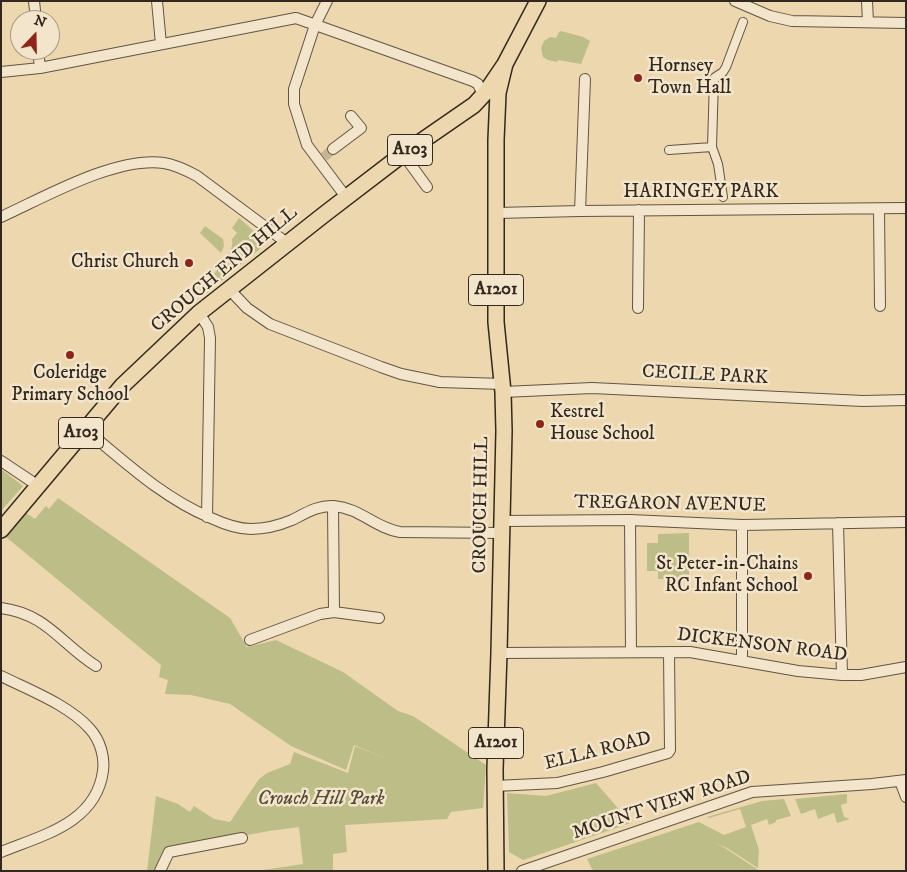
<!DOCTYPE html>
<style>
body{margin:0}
#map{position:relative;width:907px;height:872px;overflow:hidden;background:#edd7af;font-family:"IM FELL DW Pica",serif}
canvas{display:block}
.frame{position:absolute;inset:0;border:2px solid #32281e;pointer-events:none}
.north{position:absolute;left:10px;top:10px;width:50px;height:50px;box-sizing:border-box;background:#f3e5cb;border:1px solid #a69986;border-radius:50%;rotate:21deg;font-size:14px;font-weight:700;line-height:20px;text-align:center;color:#32281e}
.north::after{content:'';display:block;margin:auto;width:18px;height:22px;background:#8f2418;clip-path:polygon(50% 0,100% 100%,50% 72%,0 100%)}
</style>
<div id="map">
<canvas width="907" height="872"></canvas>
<div class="frame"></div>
<div class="north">N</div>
</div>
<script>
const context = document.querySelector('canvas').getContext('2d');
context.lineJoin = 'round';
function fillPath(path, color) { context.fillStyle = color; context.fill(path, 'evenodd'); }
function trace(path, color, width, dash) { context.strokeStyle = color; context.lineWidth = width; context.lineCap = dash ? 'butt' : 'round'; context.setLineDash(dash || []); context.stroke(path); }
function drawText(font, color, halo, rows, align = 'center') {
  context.font = font + ' "IM FELL DW Pica",serif'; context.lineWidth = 5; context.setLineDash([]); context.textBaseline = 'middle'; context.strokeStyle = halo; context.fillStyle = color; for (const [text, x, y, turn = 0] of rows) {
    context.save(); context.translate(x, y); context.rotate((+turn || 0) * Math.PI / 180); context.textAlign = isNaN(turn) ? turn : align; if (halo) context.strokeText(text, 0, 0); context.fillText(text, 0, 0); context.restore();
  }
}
const green = new Path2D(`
 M561,31L583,37L590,41L581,64L558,60L557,62L548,60L543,57L541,48L544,41L550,37L556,38L559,32Z
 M239,218L266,242L265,245L229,274L221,264C226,257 234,249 232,239L237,233L232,228Z
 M205,226L223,239L224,246L221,253L200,233Z
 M218,268L226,277L204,295L200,289L211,279Z
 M1,469L23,486L1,511Z
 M58,498L230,618L247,647L276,640L343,672L398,711L413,716L486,765L483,808L451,812L447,819L345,825L347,852L333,854V871H257L303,864L299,827L269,831L168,850L161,867L153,871H147L156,796L178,804L190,812L194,806L214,819L230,822L259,779L267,773L290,764L294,752L348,773L355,746L388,759L354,745L346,770L291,746L230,704L191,695L165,694L168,680L159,677L161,665L6,537L26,513L35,519L46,506L49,509Z
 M689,533V579H658V571H647V543H658V534Z
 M596,783L631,823L523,860L509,852L507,793L546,796Z
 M847,794V803L841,805L844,817L850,819L837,823L834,813L818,819L815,809L801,814L795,799Z
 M784,799L791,816L776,820V822L769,825L767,819L751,825L759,850L758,868L727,848L715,843L725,848L760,871H595L592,869L587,859L699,822L724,835L746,827L740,809L709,818L707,817L762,801Z`);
const minorTunnel = new Path2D(`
 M324,157L333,149`);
const pedestrian = new Path2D(`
 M669,150L712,147
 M723,197L718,164L712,147L714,78L723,72L726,67L743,22`);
const minor = new Path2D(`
 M34,1L36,20
 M157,1L161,44
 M327,1L315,25L294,89V104L307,145L346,197
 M735,1L770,16L792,21L906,23
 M867,1L868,22
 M38,50L40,68
 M1,72L40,68L296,18L473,81L478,84L483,95
 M333,149L361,128L351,116
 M403,154L427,187
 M879,209L880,306
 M580,211L585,79
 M496,213L580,211L906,208
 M1,217C45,197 116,156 164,163C176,165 186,170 197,176L287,243
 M229,289L247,308L270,324L381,367L401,374L440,382L503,384
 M638,308L639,210
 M199,313L208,327L210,338L207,517
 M503,392L592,388L863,401L906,400
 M85,429C125,462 163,498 211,518C224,524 237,529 251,529C265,529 280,525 292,520C306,513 318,505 334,506C360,508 375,528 400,532L502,533
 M1,461L31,481
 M333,506L334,612
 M630,520L631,652
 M502,521L630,520L742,525L906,522
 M838,523L842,675
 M1,608C47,614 61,644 96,666
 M250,640L320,614L334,612L379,618
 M499,653L690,652L798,671L842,675H861L906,667
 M742,661V525
 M1,676C29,690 69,705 90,729C100,740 105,757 103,771C96,823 43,835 1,852
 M900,781L906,797
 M495,786L557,783L603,772L668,753L670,750L669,652
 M160,871L169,852L242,838
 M522,871L752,792L872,784L906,780`);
const primary = new Path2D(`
 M1,530L122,386L199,313L326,213L403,154L474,105L486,92L505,64L538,1
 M496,871L495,769L499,653L504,431L503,392L496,322V140L498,93L505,64`);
const markers = [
 [638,78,5,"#8f2418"],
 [189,263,5,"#8f2418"],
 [70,355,5,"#8f2418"],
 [540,424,5,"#8f2418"],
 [808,576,5,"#8f2418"]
];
const shields = [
 [410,150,45],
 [496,290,55],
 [81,433,45],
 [496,743,55]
];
const shieldNames = [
 ["A103",410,150],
 ["A1201",496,290],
 ["A103",81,433],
 ["A1201",496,743]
];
const poiNames = [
 ["Hornsey",648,67],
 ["Town Hall",648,89],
 ["Christ Church",179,263,"right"],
 ["Coleridge",70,374,"center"],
 ["Primary School",70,396,"center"],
 ["Kestrel",550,413],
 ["House School",550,435],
 ["St Peter-in-Chains",798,565,"right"],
 ["RC Infant School",798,587,"right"]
];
const streetNames = [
 ["HARINGEY PARK",701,193],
 ["CROUCH END HILL",225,270,-40],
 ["CECILE PARK",705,376,3],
 ["CROUCH HILL",482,505,-89],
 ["TREGARON AVENUE",670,505,1],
 ["DICKENSON ROAD",762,646,7],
 ["ELLA ROAD",598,752,-14],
 ["MOUNT VIEW ROAD",662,806,-18]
];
const parkNames = [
 ["Crouch Hill Park",321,800]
];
fillPath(green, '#bdbd87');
trace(minorTunnel, '#c8b492', 10, [10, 5]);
trace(pedestrian, '#615442', 10);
trace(minor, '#615442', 12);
trace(primary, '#32281e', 18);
trace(pedestrian, '#f3e5cb', 8);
trace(minor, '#f3e5cb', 10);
trace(primary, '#edd7af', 15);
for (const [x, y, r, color] of markers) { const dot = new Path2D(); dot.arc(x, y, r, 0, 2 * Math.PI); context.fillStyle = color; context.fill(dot); trace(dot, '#f3e5cb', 2); }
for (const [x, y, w] of shields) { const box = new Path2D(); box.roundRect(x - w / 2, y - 15.5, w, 31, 4); context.fillStyle = '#f3e5cb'; context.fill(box); trace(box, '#32281e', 1); }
drawText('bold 18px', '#32281e', null, shieldNames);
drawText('19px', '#32281e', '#f3e5cb', poiNames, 'left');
drawText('19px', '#32281e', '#f3e5cb', streetNames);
drawText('italic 19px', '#554d38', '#f3e5cb', parkNames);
</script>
